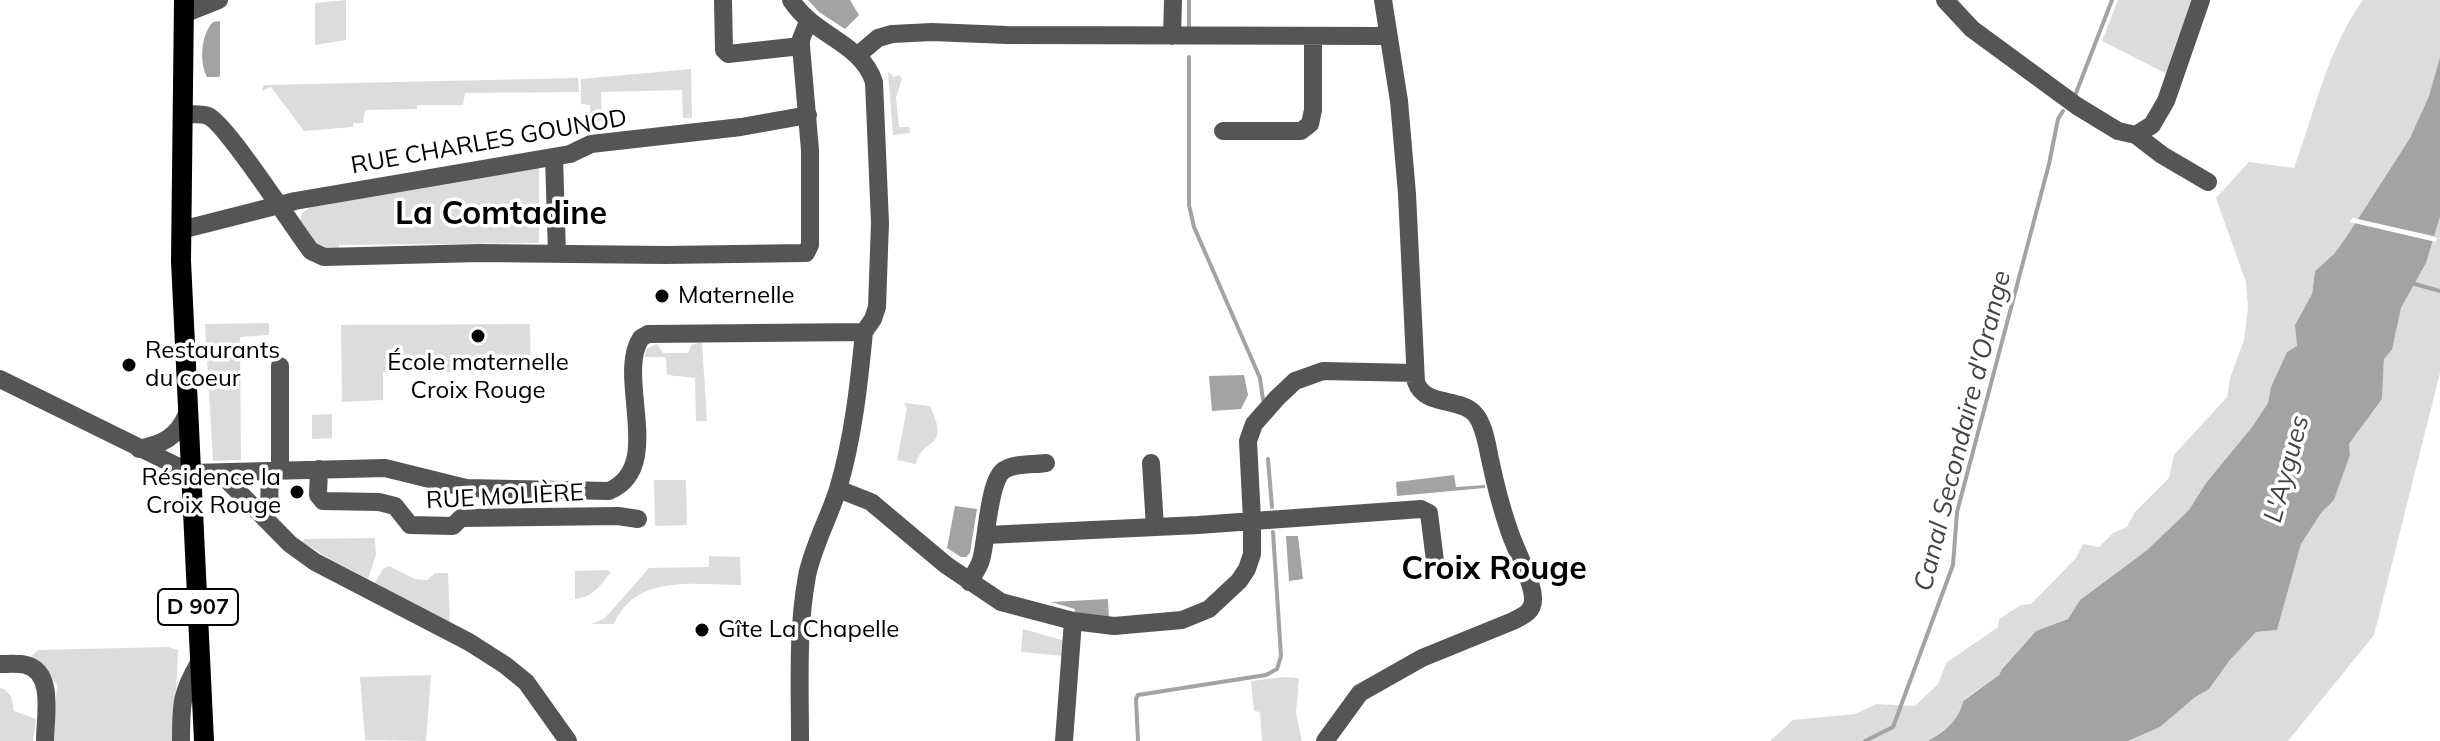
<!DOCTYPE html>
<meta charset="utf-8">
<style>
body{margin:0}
canvas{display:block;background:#fff}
</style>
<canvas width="2440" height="741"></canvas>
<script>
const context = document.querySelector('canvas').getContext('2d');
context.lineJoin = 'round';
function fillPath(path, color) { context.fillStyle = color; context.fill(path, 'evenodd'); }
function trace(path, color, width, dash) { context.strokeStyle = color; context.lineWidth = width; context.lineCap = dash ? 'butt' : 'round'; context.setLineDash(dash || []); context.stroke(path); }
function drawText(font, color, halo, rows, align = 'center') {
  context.font = font + ' Mulish,sans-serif'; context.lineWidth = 7; context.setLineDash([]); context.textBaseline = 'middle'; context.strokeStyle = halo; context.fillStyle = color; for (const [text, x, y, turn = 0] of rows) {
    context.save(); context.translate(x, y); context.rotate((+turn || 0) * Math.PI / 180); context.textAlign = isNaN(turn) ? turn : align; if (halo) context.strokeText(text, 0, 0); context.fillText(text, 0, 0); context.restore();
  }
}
const green = new Path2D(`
 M346,0V40L315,45V3Z
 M2118,0H2196L2169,75L2102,41Z
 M2363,0H2440V57L2429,96L2410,138L2347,236L2334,254L2315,271L2312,294L2295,325L2297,346L2287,352L2271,387L2268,403L2252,427L2206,483L2189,510L2146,551L2080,600L2068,619L2036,631L2002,668L1999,675L1963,700L1960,713L1952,724L1928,741H1770L1793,720L1855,714L1876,704L1915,706L1938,684L1946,663L1998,627L1999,619L2021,605L2031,604L2076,558L2083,544L2099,547L2113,533L2127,527L2135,512L2169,478L2174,455L2227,397L2230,378L2244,340L2248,307L2246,282L2216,198L2249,162L2294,168C2315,111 2327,50 2363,0Z
 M691,69L692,118H683L682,90L601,92L602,121L590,122V105L581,104V79Z
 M888,72L894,77L900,75L902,79L896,97L899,127H909L910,133L893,135Z
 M578,78L579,92L465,93L463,105H417V109L365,110L363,123H353V127L304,131L271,87L262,91L264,85Z
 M539,167V243L339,245V248H315C305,233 289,216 312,207Z
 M2440,217V373L2374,635L2288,741H2128L2160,727L2194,698L2209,689L2230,660L2256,632L2277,630L2301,544L2321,513L2334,500L2350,455L2349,444L2382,399L2384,359L2392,350L2401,308L2426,263Z
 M269,323V335L240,337L241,460L213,461L205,324Z
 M530,324L531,372H383V400L342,402L341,325Z
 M702,342L707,421H696L695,378L667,375L666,357H645L646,349L657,344L663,353H688L691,345Z
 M904,403L930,406C951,451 923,436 916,464L897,460L907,408Z
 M332,414V438L312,439V415Z
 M654,480H686L687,525L655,526Z
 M375,538L376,555L368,579L326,557L303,542L304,539Z
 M709,556L740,557L741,585C695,585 636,573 614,624H591L605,618L649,568L709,567Z
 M389,566L415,579L427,580L435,573H448L450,623L374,584L383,569Z
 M608,570L611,572C600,586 593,597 575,599V571Z
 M1023,629L1065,641L1064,656L1021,652Z
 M168,647L178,650L174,741H53L57,685L46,671L27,660L38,650Z
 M431,675L426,741L365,740L360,677Z
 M1285,677L1299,678L1296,713L1302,741H1262L1260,712L1254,711L1251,681Z
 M0,688L4,689L11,696L14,711L36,719L33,741H0Z`);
const water = new Path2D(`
 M808,0H850L859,15L845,29L819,12Z
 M220,21V75L219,77H207C199,62 201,34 213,22Z
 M2440,57V217L2426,263L2401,308L2392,350L2384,359L2382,399L2349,444L2350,455L2334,500L2321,513L2301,544L2277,630L2256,632L2230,660L2209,689L2194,698L2160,727L2128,741H1928C1945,731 1959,721 1963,701L1999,675L2002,669L2036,631L2068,619L2080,600L2146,551L2189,510L2206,483L2252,427L2268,403L2271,387L2287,352L2297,346L2295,325L2312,294L2315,271L2334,254L2347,236L2410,138L2429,96Z
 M1244,375L1248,395L1241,409L1212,411L1209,376Z
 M1454,475L1456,487L1485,485V488L1397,496L1396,482Z
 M955,506L977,509L970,553L966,557H961L947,548Z
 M1286,536H1298L1303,579L1289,581Z
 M1108,599L1109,618L1074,613L1075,609L1051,602Z`);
const pier = new Path2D(`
 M2353,218L2433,236L2437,238L2436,242L2350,222Z`);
const stream = new Path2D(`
 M1189,27V0
 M1189,57V205L1194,227L1260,378L1263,400
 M2076,93L2112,0
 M2408,282L2440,291
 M1268,459L1272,507
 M1138,741L1136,699L1138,695L1266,675L1277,669L1281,656L1273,532
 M1865,741L1893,727L1953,565L1957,512L2049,164L2058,119L2063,111`);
const minor = new Path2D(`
 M723,0L724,50L728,54L801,46
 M791,0C815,37 861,42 874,82L880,223L877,307L873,319L864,332C859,384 853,439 838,489C829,518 813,546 807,576C797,631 800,685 800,741
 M1945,0L1972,29L2077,106L2118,131L2136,135L2162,155L2208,182
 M184,14L219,0
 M1172,36L1173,0
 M858,55L878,38L892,34L932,32L1007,35L1387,36
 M183,114C190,115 202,113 208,116C226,123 294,229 311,251L324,257L479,253L665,255L806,253L810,245V150L801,46V39L808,22
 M1223,131H1301L1310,124L1313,110V36
 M2136,135L2152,125L2166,101L2201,0
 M554,157L557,254
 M181,230L295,201L570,154L591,144L741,127L808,115
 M0,379L191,473L385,468L466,488L609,491C666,467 615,377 641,338L648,334L864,332
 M139,449C162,444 177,438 187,414
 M1151,463L1155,527
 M319,469L318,495L323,501L379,502L395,506L410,525L453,526L461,518L618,516L638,519
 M280,471V366
 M221,474L290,544L315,562L469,642L505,665L526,682L568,741
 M838,489L871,502L946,565L1001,602L1073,621L1114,626L1182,620L1209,609L1239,581L1247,569L1252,554V520L1248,441L1254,424L1277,398L1295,381L1323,371L1415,373
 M265,519L269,510L270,471
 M987,535L1198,525L1421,509L1429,513L1435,561
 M969,582C973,575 979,568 981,560C987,541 988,481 1004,470C1015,463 1033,465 1046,463
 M0,664C8,664 18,663 26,665C55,672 45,718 45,741
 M181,741C181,704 181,693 200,661
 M1064,741L1073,621
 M1325,741L1360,693L1422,658L1513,621C1523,616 1533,612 1533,600C1534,583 1515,549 1509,530C1501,507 1495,483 1490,459C1487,445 1484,423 1474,413C1458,397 1425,407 1416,382L1407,194L1399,101L1383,0`);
const major = new Path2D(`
 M184,0L181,261L204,741`);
const markers = [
 [662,296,8,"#000"],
 [478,336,8,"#000"],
 [129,365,8,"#000"],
 [297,492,8,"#000"],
 [702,630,8,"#000"]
];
const shields = [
 [198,607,80]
];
const shieldNames = [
 ["D 907",198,607]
];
const streetNames = [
 ["RUE CHARLES GOUNOD",489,142,-10],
 ["RUE MOLIÈRE",505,497,-3]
];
const poiNames = [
 ["Maternelle",678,296],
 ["Restaurants",145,351],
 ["du coeur",145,379],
 ["École maternelle",478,363,"center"],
 ["Croix Rouge",478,391,"center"],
 ["Résidence la",281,478,"right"],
 ["Croix Rouge",281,506,"right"],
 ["Gîte La Chapelle",718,630]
];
const waterNames = [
 ["Canal Secondaire d'Orange",1963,431,-76],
 ["L'Aygues",2287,469,-75]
];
const districtNames = [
 ["La Comtadine",501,214],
 ["Croix Rouge",1494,569]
];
fillPath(green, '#dcdcdc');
fillPath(water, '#a3a3a3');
fillPath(pier, '#fff');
trace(stream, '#a3a3a3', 4);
trace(minor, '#555', 18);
trace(major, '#000', 20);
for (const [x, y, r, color] of markers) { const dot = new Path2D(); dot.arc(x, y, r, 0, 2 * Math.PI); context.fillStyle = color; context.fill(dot); trace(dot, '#fff', 3); }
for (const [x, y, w] of shields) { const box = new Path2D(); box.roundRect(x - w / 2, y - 18, w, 36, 6); context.fillStyle = '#fff'; context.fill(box); trace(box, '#000', 2); }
drawText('bold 22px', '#000', null, shieldNames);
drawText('24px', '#000', '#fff', streetNames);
drawText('24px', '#000', '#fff', poiNames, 'left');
drawText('italic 26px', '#444', '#fff', waterNames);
drawText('bold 32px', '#000', '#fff', districtNames);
</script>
